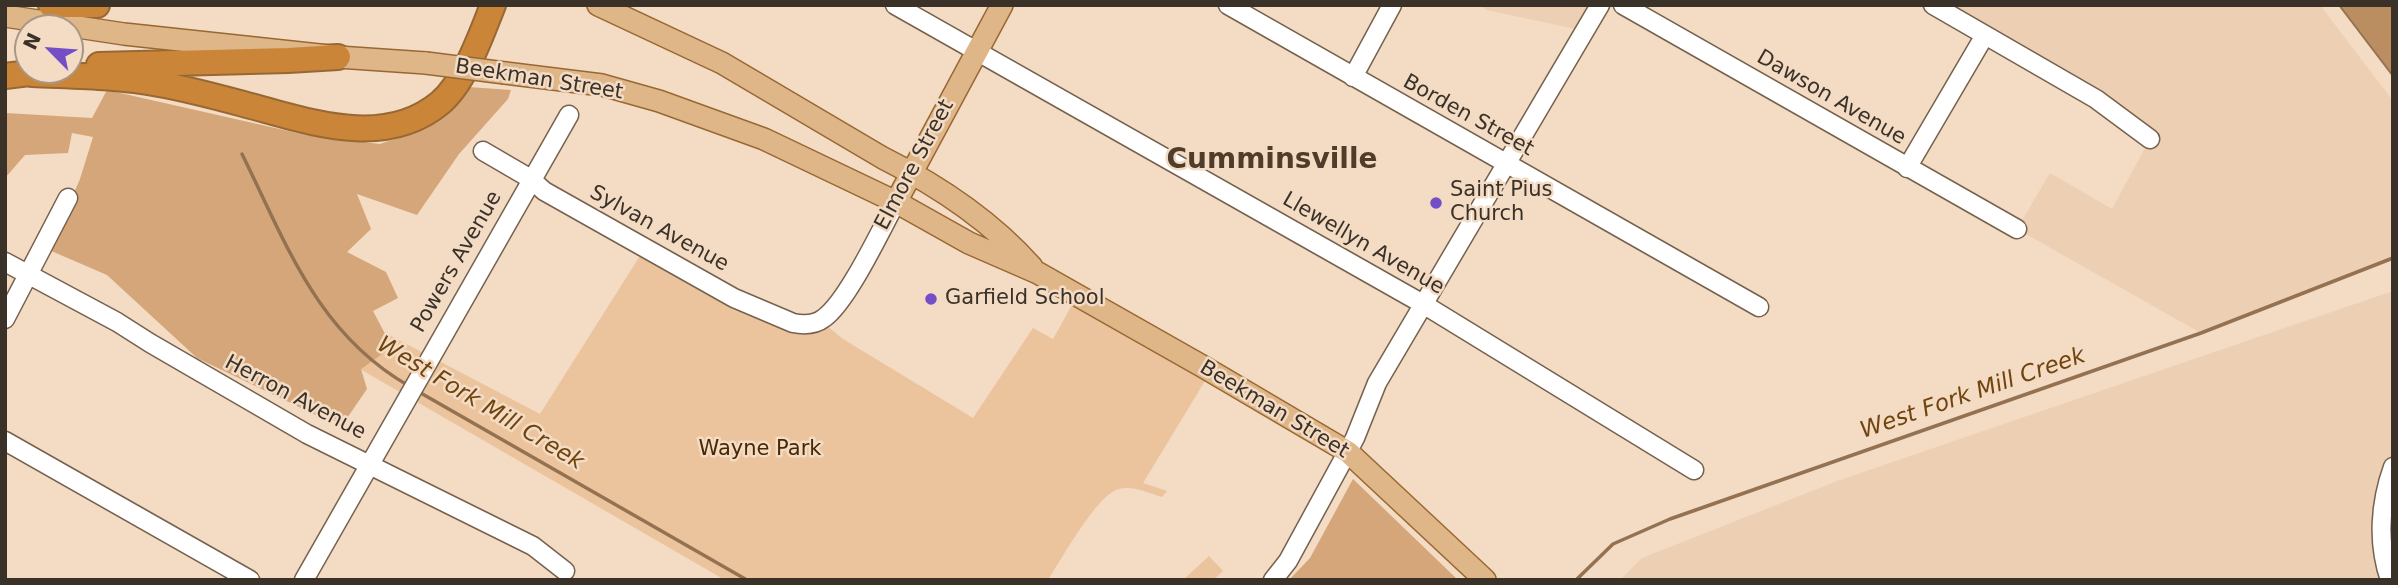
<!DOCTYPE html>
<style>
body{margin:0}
#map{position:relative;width:2398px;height:585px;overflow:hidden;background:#f3dbc4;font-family:"DejaVu Sans",sans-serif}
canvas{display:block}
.frame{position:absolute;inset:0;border:7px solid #3a3128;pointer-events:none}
.north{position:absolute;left:14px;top:14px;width:70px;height:70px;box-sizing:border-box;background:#f3dbc4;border:2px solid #a99786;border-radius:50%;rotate:295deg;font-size:19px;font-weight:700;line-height:28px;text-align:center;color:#3a3128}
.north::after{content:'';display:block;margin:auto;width:24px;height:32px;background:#744ec7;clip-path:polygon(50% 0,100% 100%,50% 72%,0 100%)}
</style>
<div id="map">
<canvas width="2398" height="585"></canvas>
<div class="frame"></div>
<div class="north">N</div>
</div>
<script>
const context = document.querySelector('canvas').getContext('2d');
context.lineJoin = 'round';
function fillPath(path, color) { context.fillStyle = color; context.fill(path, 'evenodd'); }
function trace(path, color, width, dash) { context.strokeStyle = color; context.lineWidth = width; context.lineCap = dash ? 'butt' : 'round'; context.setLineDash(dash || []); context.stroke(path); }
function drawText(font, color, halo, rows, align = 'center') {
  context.font = font + ' "DejaVu Sans",sans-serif'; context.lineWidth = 5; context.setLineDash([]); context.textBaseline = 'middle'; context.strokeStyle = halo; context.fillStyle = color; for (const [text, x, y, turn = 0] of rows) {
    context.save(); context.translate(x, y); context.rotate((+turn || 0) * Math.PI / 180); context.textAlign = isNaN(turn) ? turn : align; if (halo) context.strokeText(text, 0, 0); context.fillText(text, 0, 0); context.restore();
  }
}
const built = new Path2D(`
 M1478,5H1600L1585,31L1487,10Z
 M1933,5H2320L2393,101V258L2201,333L2017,229L2050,173L2112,209L2150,139Z
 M2393,291V580H1620L1642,558L1840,480Z`);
const green = new Path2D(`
 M645,248L757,309L821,321L843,339L973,418L1033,328L1053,339L1077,296L1211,371L1143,483L1167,491L1162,497C1148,493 1133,485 1119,489C1098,493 1061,560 1048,580H725L334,354L355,317L540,414Z
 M1209,556L1223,571L1213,580H1183Z`);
const forest = new Path2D(`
 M468,87L511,90L508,99L459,154L417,215L357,194L371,229L347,252L386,272L398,298L373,311L392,347L361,369L367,389L345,421H328L197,358L107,275L49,250L80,179L93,137L72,133L68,153L25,155L5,178V113L92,118L107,90L306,135L380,144L424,129Z
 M1353,479L1458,580H1289L1310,558Z`);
const water = new Path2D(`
 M2339,5H2393V76Z`);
const stream = new Path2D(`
 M242,154C287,245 317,333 409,386
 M419,392L747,580
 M1576,580L1613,544L1670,519L2201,333L2393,258`);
const minor = new Path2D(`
 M895,5L1423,304L1694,470
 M1228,5L1759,307
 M1623,5L2017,229
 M1933,5L2096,99L2150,139
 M1353,77L1392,5
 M483,151L531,179L544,191L734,298L793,323C803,325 815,325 824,318C847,302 881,230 896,202
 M1907,168L1985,35
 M5,262L117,322L150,343L307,434L533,546L565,571
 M5,319L68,198
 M5,441L250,580
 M304,580L569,115
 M1273,580L1288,561L1355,438L1377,383L1600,5
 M2390,580C2377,543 2380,503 2393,467`);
const major = new Path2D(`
 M598,5L722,63L883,158C937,185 992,222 1032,267
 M5,16L124,34L338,57L426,63
 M505,73L602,85L659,101L764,139L896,202L969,243L1038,273L1202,366L1348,452L1485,580
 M896,202L1002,5`);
const highway = new Path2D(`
 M51,5H97
 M99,65L288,60L338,57
 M32,74C74,76 117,76 159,84C194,90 228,100 262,109C320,125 388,146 440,103C465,82 481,35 493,5
 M5,76L46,71`);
const majorBridge = new Path2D(`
 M426,63L505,73`);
const markers = [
 [1436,203,7,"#744ec7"],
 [931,299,7,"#744ec7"]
];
const streetNames = [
 ["Beekman Street",539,80,9],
 ["Dawson Avenue",1831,98,30],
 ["Borden Street",1468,116,29],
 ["Elmore Street",915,165,-62],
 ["Sylvan Avenue",659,229,29],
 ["Llewellyn Avenue",1363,244,30],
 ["Powers Avenue",457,262,-60],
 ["Herron Avenue",295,398,28],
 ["Beekman Street",1274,410,31]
];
const poiNames = [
 ["Saint Pius",1450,191],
 ["Church",1450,215],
 ["Garfield School",945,299]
];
const parkNames = [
 ["Wayne Park",760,450]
];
const waterNames = [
 ["West Fork Mill Creek",1973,394,-19],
 ["West Fork Mill Creek",480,404,31]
];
const districtNames = [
 ["Cumminsville",1272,161]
];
fillPath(built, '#edcfb3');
fillPath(green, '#ebc39d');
fillPath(forest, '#d4a679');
fillPath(water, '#bb8e62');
trace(water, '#947251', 2);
trace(stream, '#947251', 3.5);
trace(minor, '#76614d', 21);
trace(major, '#986833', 24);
trace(highway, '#986833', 28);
trace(minor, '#fff', 18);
trace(major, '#dfb688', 21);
trace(highway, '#ca8539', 24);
trace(majorBridge, '#986833', 24, []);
trace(majorBridge, '#dfb688', 21);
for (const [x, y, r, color] of markers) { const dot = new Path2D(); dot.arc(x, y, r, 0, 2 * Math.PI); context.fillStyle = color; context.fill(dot); trace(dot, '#f3dbc4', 2.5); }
drawText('21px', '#3a3128', '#f3dbc4', streetNames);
drawText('21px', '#3a3128', '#f3dbc4', poiNames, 'left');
drawText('21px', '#472904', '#f3dbc4', parkNames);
drawText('italic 23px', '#70440e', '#f3dbc4', waterNames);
drawText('bold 28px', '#503c2a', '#f3dbc4', districtNames);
</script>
